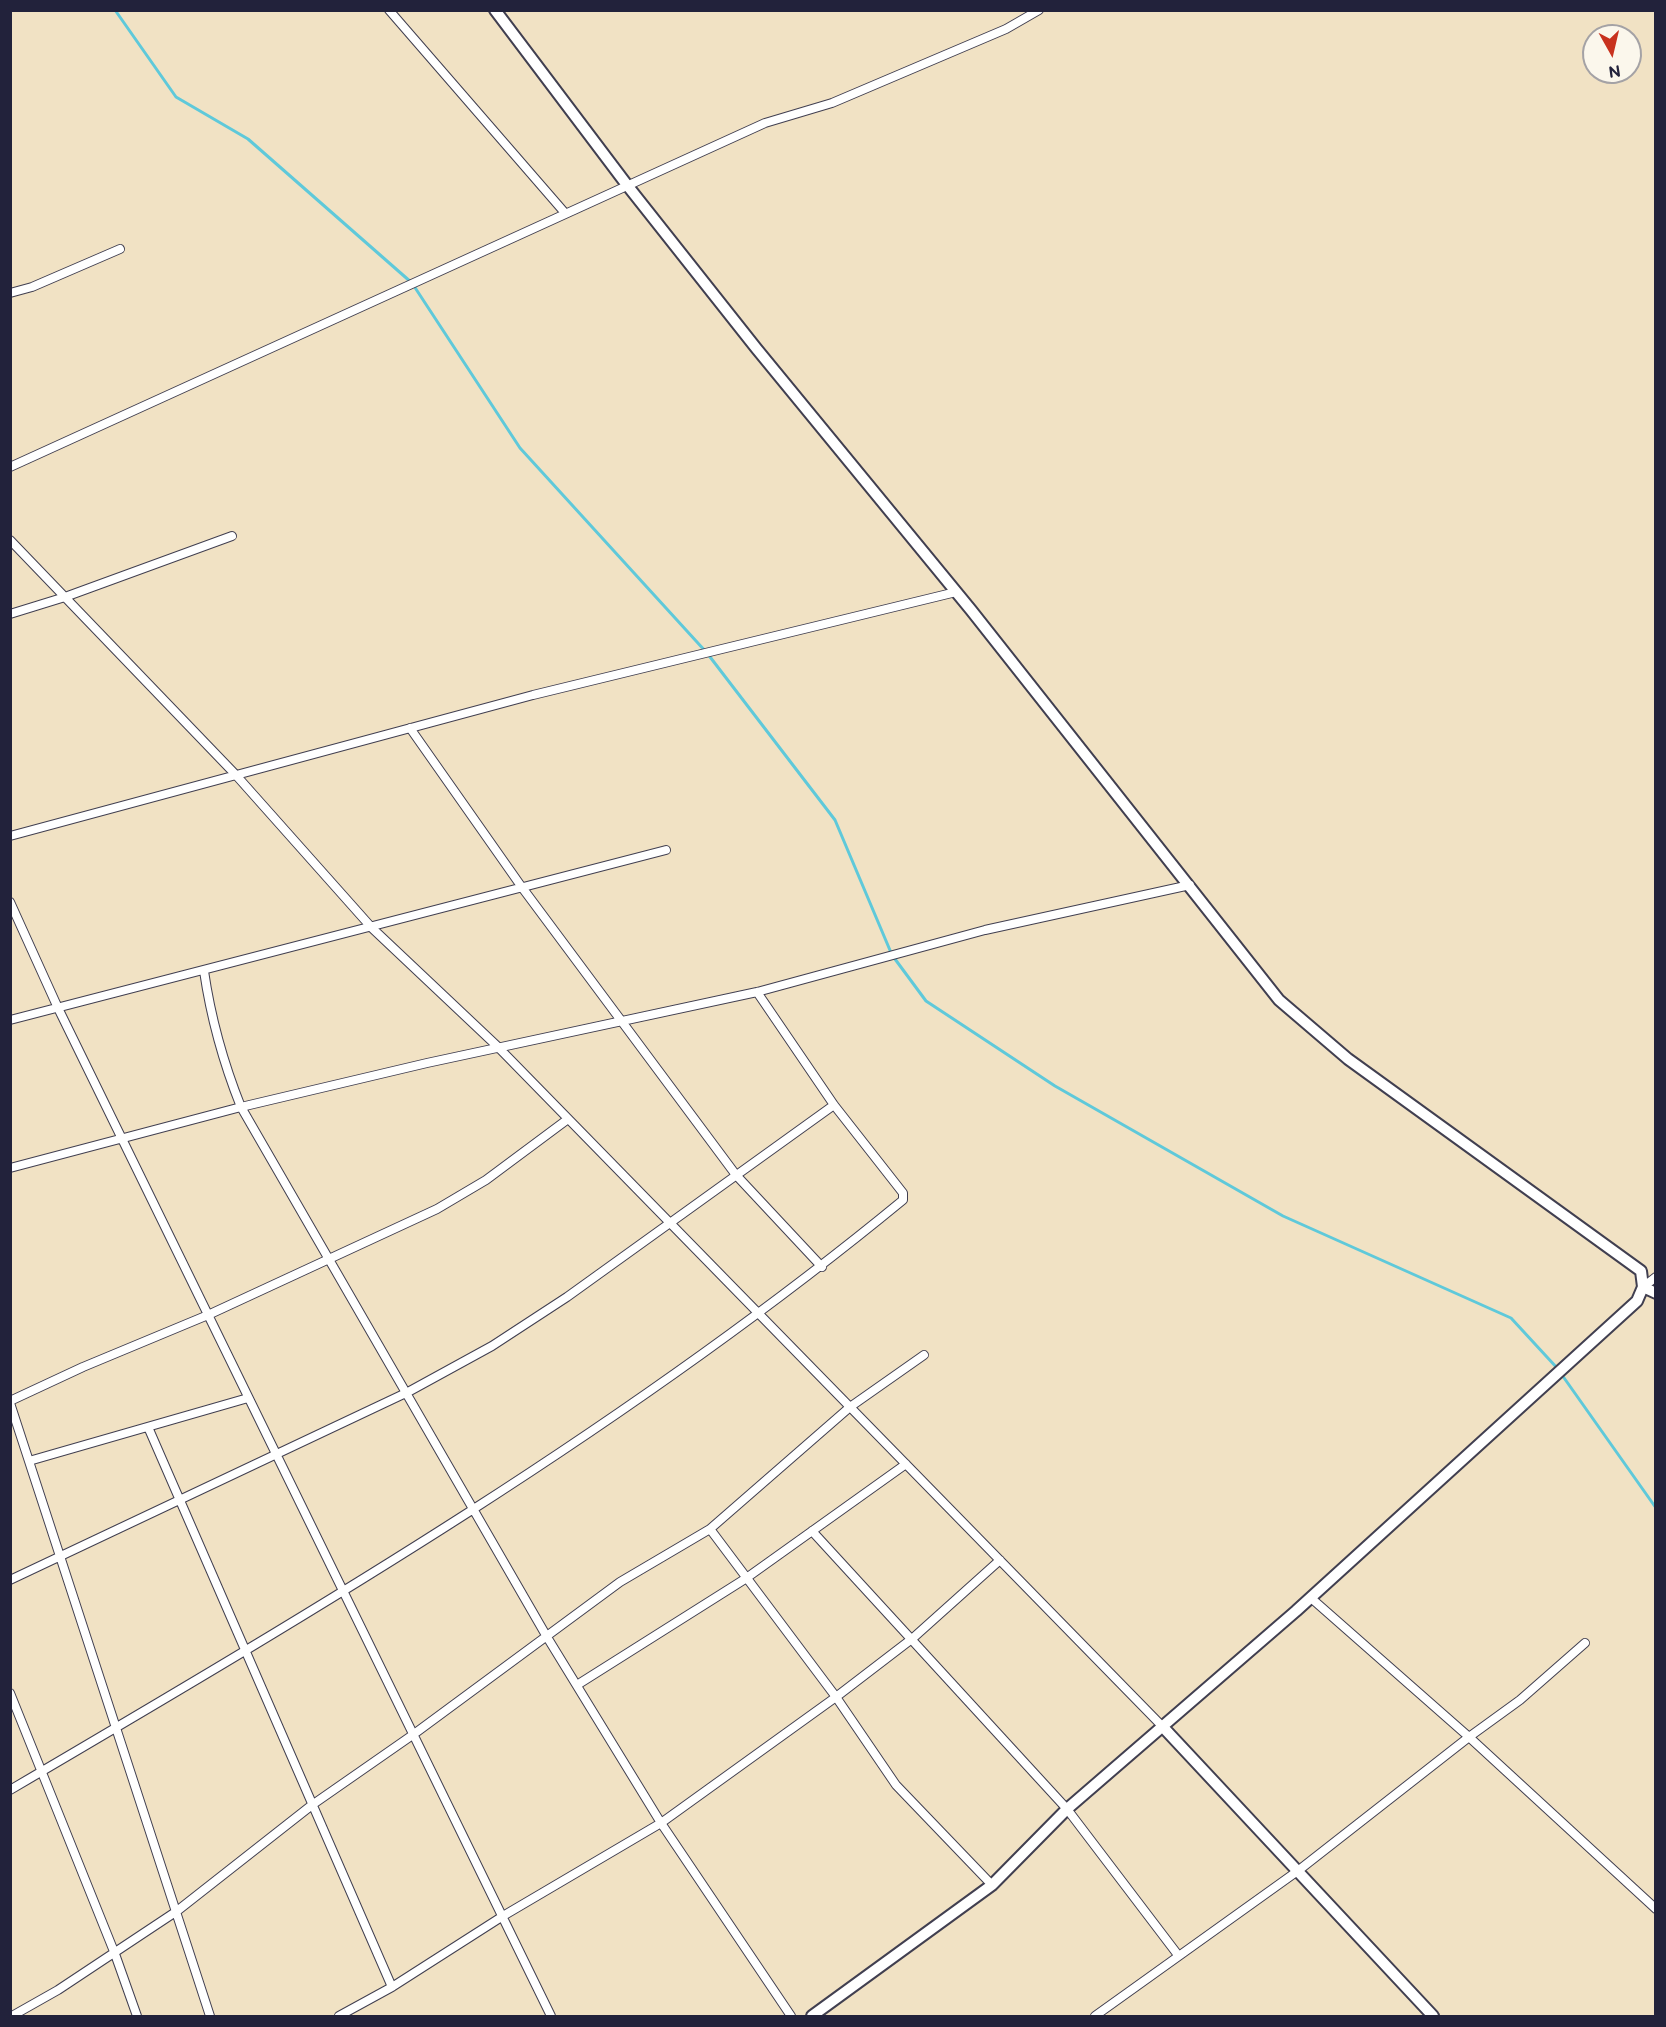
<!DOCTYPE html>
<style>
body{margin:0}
#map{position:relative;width:1666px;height:2027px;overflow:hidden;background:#f1e2c4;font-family:"Balsamiq Sans",sans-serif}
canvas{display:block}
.frame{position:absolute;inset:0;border:12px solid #22223b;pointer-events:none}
.north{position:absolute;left:1582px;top:24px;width:60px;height:60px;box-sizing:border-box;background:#fbf7ec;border:2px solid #a4a2a5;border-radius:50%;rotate:172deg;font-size:16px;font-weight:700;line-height:24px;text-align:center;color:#22223b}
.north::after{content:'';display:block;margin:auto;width:21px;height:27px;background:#c8321e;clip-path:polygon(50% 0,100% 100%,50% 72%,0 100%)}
</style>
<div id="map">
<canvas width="1666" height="2027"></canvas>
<div class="frame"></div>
<div class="north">N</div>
</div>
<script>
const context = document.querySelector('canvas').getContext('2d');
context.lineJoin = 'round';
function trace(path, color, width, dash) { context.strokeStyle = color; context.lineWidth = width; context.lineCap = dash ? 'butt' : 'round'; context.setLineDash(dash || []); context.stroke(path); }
const stream = new Path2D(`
 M115,10L176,97L248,139L412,283L520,448L707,653L835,820L892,955L926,1001L1055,1086L1283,1216L1511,1318L1558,1369
 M1562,1375L1656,1508`);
const street = new Path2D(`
 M389,10L565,213
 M10,293L32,287L120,249
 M10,467L765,123L832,103L1006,29L1039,10
 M10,540L235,774L372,928L497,1046L1162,1726
 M10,614L65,597L232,536
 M410,728L521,886L736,1175L822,1267
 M10,836L533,695L956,592
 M10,902L58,1008L551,2016
 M204,971C211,1019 223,1062 241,1107L547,1637L661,1823L791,2016
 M10,1020L666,850
 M10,1168L241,1107L427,1063L757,992L985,930L1190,885
 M1643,1287L1656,1277
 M10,1401L83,1367L208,1315L437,1209L486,1180L568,1119
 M10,1403L210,2016
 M148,1427L392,1987
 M29,1461L248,1398
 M710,1529L836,1697L896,1785L992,1885
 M812,1531L1067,1809L1178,1955
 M10,1580L408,1392L492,1346L567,1297L834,1105
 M1311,1598L1469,1737L1656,1909
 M577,1685L745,1579L906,1464
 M10,1693L115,1954L137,2016
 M10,1790C318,1609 627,1427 903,1200V1193L834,1105L757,992
 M12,2016L58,1990L177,1911L312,1805L414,1734L620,1582L710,1529L850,1407L924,1355
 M339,2016L392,1987L503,1916L661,1823L836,1697L913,1638L1000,1560
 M1095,2016L1299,1870L1469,1737L1520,1700L1585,1643`);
const secondary = new Path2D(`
 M495,10L627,185L756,348L971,610L1279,1000L1348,1059L1641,1271L1643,1287L1637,1301L1296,1611L1067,1809L992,1885L812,2016
 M1643,1287L1656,1293
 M1162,1726L1433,2016`);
trace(stream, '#5fc9da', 3);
trace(street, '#413f50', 10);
trace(secondary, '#413f50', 14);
trace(street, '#fff', 8);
trace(secondary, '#fff', 10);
</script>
